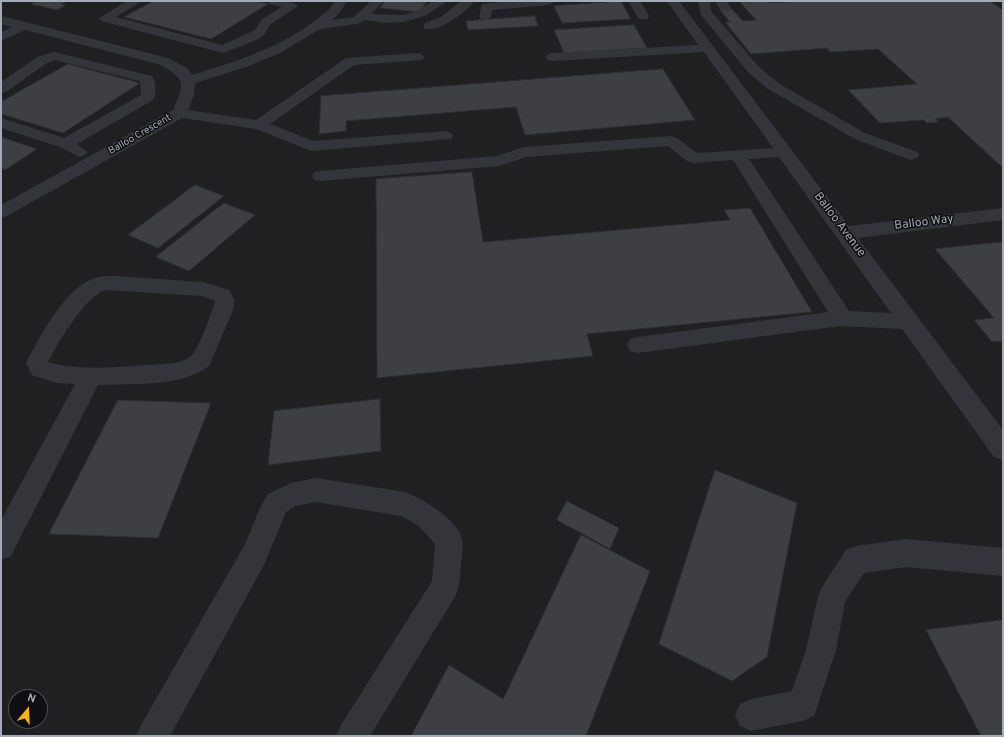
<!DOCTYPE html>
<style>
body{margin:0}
#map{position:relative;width:1004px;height:737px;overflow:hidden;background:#141416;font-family:Overpass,sans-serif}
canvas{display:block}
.frame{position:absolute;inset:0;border:2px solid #a4aab7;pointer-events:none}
.north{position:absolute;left:8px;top:689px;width:40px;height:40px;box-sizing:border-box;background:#0f0f11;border:1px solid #4b4d53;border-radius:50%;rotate:19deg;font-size:11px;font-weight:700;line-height:16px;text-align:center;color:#a4aab7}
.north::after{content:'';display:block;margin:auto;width:14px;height:18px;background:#fdb024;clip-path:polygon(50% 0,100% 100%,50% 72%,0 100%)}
</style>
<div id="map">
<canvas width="1004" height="737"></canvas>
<div class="frame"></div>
<div class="north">N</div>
</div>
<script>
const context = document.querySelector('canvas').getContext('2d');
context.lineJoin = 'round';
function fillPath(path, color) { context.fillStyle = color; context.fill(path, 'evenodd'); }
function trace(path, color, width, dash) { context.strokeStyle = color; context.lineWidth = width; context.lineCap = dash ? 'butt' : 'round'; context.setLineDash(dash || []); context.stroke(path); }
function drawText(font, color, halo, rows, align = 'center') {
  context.font = font + ' Overpass,sans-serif'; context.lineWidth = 3; context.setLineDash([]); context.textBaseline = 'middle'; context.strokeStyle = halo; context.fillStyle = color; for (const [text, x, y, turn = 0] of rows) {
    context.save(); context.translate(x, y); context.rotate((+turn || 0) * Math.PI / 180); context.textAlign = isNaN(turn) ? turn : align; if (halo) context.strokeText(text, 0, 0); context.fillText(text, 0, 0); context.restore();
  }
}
const built = new Path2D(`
 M1,1H1003V736H1ZM16,697H40V721H16Z`);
const building = new Path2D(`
 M37,1H68L61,4L66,5L57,10L31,4Z
 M154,1H255L268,4L211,39L124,17Z
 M385,1H427L420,12L380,8Z
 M621,1L631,19L562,23L554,6Z
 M739,1H768L769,3L794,1H990L1003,10V168L948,117L935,119L939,122L927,123L924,120L880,123L848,90L917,84L878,49L830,52L827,48L751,54L725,22H730L720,10L732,9L743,21L756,20Z
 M535,16L538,26L468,30L466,21Z
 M634,25L647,48L564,53L554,30Z
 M68,64L140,83L63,133L1,114V102Z
 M663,69L695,120L525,135L516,107L346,121V131L319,134L321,96Z
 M1,137L37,149L5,170L1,168Z
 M472,172L483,242L730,220L724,210L750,208L812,312L587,334L593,356L377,378L376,179Z
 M195,185L224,196L158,248L128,235Z
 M224,203L255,215L189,271L156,257Z
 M1003,242V341L992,342L974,320L994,318L935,249Z
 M380,399L381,451L268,465L274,411Z
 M118,400L211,403L158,538L49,534Z
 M715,470L797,503L767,657L732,681L659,644Z
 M567,501L619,528L610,549L557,520Z
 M581,535L650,571L586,736H411L449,665L503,699Z
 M1003,620V736H981L926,630Z`);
const minor = new Path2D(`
 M127,1H142L116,17L222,45L249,33L255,30L262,19L282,7L270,4L268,1C277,1 292,0 298,6L271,24L264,35L259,39L223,53L101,21L99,18Z
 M335,1H347L340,12L332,20L354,17L371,1H384L371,14L404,15L418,10L433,1H447L427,15L404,22L385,23L365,20L358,24L320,29L280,53L246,67L195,83L194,95L188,110L256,120L346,58L417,53L422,54L424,57L422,60L354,65L270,124L313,141L446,131L451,133L454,136L451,139L311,151L256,129L182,118L7,216L1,218V205L173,110C186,82 185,78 158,64L25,30L1,41V32L12,27L1,24V16L168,58L187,68L192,75C234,62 277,49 313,22C322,16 330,10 335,1Z
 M461,1H474C466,13 439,32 425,29L423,26L425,23L441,17Z
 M512,1H555L549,5L492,10L491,17L485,21L479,17L482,4Z
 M628,1H640L649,16L647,19H639Z
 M667,1H679L849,226L1003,208V220L858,238L1003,430V460L994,457L902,329L840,326L638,353L630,351L627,345L630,339L638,337L828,312L733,160L693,163L687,161L668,146L526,157L499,166L320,181L314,180L312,176L314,172L320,171L497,156L524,147L671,136L677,138L697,153L773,148L704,52L553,61L548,60L546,57L548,54L553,53L698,45ZM779,157L891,313L849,311L749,159Z
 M698,1H710L711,11L758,66L778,83L865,133L917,152L919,155L917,158L911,160L905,158L855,139L768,89L748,72L701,15Z
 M715,1H727L731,8L729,11H721Z
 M54,52L152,76C156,81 157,95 153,100L77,144L87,152L85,155L79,157L60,147L1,128V118L64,138L141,95L140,81L55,60L47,63L6,92L1,93V82L37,57Z
 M115,276L203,282L229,290L235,301L233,310L209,366C180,388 133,383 98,385L11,556L1,560V520L75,384L57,383L32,375L26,363C39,338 63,292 90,280C98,276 107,276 115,276ZM106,290L202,296L215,301C212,313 200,344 193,354C189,359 182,361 176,363C138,365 84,373 48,362C57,345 86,294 106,290Z
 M316,478L405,492C423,499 459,520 462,540C464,548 461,557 461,565C460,576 460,585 456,595L370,736H336L341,725L432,581L435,544L419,526L401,516L316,502L296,506L286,512L264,565L170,736H136L141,725L244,546L260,508L268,494L291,483Z
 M906,539L1003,548V576L906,567L864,573L845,602L836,650L814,716L803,721L751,731L740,726L735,715L740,704L751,699L792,691L806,650L818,597L822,587L846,550L856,546Z`);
const farStreetnames = [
 ["Balloo Crescent",140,135,-30]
];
const streetNames = [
 ["Balloo Way",924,223,-7],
 ["Balloo Avenue",839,225,53]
];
fillPath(built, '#202023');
fillPath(building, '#3d3f43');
trace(building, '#2d2d32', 1);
fillPath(minor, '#34353b');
drawText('10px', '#a4aab7', '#0f0f11', farStreetnames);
drawText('12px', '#a4aab7', '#0f0f11', streetNames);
</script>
